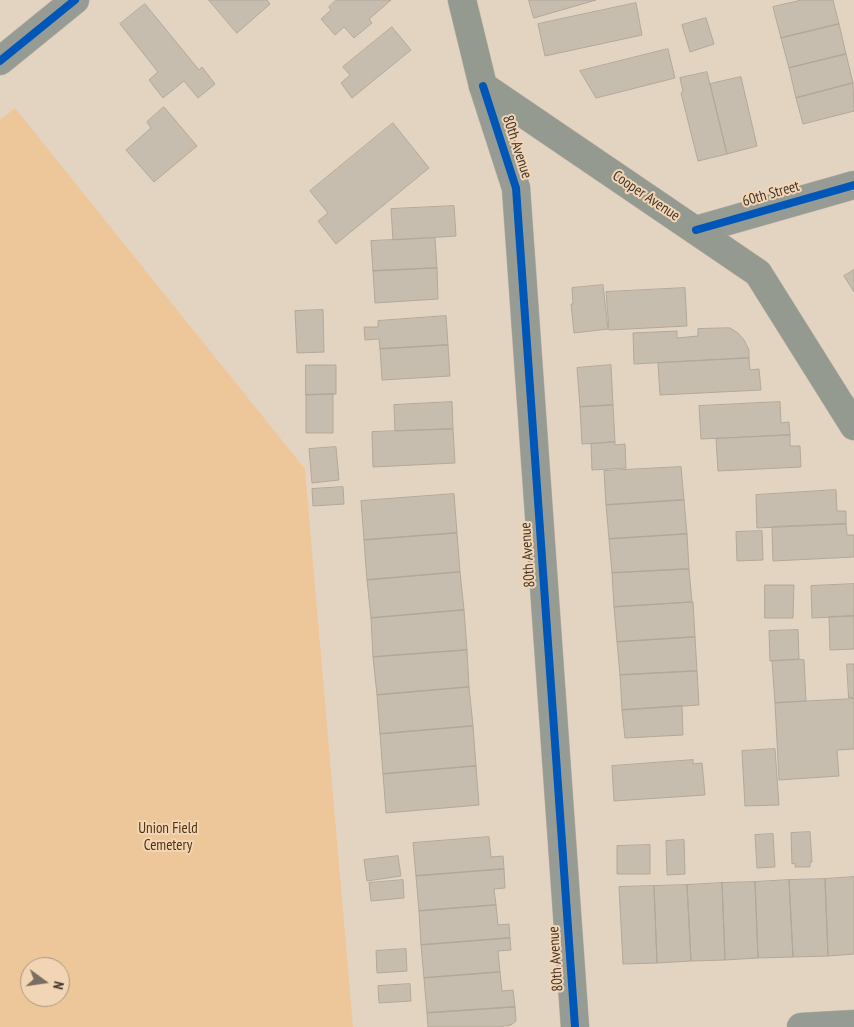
<!DOCTYPE html>
<style>
body{margin:0}
#map{position:relative;width:854px;height:1027px;overflow:hidden;background:#e3d4c2;font-family:"PT Sans Narrow",sans-serif}
canvas{display:block}
.north{position:absolute;left:20px;top:957px;width:50px;height:50px;box-sizing:border-box;background:#f1d5b5;border:1px solid #ab967e;border-radius:50%;rotate:104deg;font-size:14px;font-weight:700;line-height:20px;text-align:center;color:#43372b}
.north::after{content:'';display:block;margin:auto;width:18px;height:22px;background:#7b6e60;clip-path:polygon(50% 0,100% 100%,50% 72%,0 100%)}
</style>
<div id="map">
<canvas width="854" height="1027"></canvas>
<div class="north">N</div>
</div>
<script>
const context = document.querySelector('canvas').getContext('2d');
context.lineJoin = 'round';
function fillPath(path, color) { context.fillStyle = color; context.fill(path, 'evenodd'); }
function trace(path, color, width, dash) { context.strokeStyle = color; context.lineWidth = width; context.lineCap = dash ? 'butt' : 'round'; context.setLineDash(dash || []); context.stroke(path); }
function drawText(font, color, halo, rows, align = 'center') {
  context.font = font + ' "PT Sans Narrow",sans-serif'; context.lineWidth = 4; context.setLineDash([]); context.textBaseline = 'middle'; context.strokeStyle = halo; context.fillStyle = color; for (const [text, x, y, turn = 0] of rows) {
    context.save(); context.translate(x, y); context.rotate((+turn || 0) * Math.PI / 180); context.textAlign = isNaN(turn) ? turn : align; if (halo) context.strokeText(text, 0, 0); context.fillText(text, 0, 0); context.restore();
  }
}
const green = new Path2D(`
 M15,108L305,469L353,1027H0V120ZM30,967H60V997H30Z`);
const building = new Path2D(`
 M209,0H267L270,4L237,33Z
 M336,0H391L369,19L372,23L354,38L344,27L335,35L321,19L331,10L329,7Z
 M529,0H596L534,18Z
 M802,0H833L839,24L781,38L773,7Z
 M636,3L642,35L545,56L538,24Z
 M145,4L199,70L202,67L215,84L198,98L184,81L163,98L149,80L158,72L120,24Z
 M706,18L714,44L690,52L682,25Z
 M839,24L846,54L789,68L781,38Z
 M392,27L411,50L352,98L341,83L350,75L343,67Z
 M668,49L675,78L596,98L580,71Z
 M846,54L853,83L796,98L789,68Z
 M707,72L727,154L698,161L681,93L683,92L680,78Z
 M741,77L757,146L727,154L710,84Z
 M853,83L854,111L803,124L796,98Z
 M164,107L197,146L154,182L126,150L151,128L147,122Z
 M393,123L429,168L336,244L318,221L328,213L310,191Z
 M454,206L456,236L393,240L391,209Z
 M435,238L437,268L373,271L371,241Z
 M437,268L438,299L375,303L373,271Z
 M854,270V292L844,276Z
 M603,285L608,329L574,333L571,304H573L572,288Z
 M685,288L687,326L609,330L606,292Z
 M323,310L324,352L297,353L295,311Z
 M446,316L448,345L380,349L379,339L365,340L364,327H378V321Z
 M730,328L738,333L744,340L749,350V358L634,364L633,333L677,331V338L698,336V329Z
 M448,345L450,376L382,380L380,349Z
 M749,358L750,370L759,369L761,390L660,395L658,363Z
 M306,365H336V394L306,395Z
 M611,365L613,405L580,407L577,368Z
 M333,394V433H306V395Z
 M452,402L453,429L395,431L394,405Z
 M780,402L781,423L789,422L790,435L701,439L699,406Z
 M613,405L615,442L582,444L580,407Z
 M453,429L455,463L373,467L372,432Z
 M790,435V446H800L801,467L718,471L716,439Z
 M615,442V445L625,444L626,468L592,470L591,444Z
 M336,447L339,480L312,483L309,449Z
 M681,467L684,500L606,505L604,471Z
 M343,487L344,504L313,506L312,489Z
 M836,490L837,511H846V524L757,528L756,495Z
 M454,494L457,533L364,540L361,501Z
 M684,500L687,534L609,539L606,505Z
 M846,524L847,535H854V557L773,561L772,527Z
 M762,531L763,560L737,561L736,532Z
 M457,533L460,572L367,580L364,540Z
 M687,534L689,569L612,573L609,539Z
 M689,569L692,602L614,607L612,573Z
 M460,572L464,610L371,618L367,580Z
 M854,584V616L812,618L811,586Z
 M765,585H794L793,618H765Z
 M692,602H693L695,637L617,642L614,607Z
 M464,610L467,650L373,657L371,618Z
 M854,616V649L830,650L829,617Z
 M798,630L799,659L770,661L769,631Z
 M695,637L697,671L620,675L617,642Z
 M467,650L469,687L377,695L373,657Z
 M804,660L806,701L775,703L772,661Z
 M847,664H854V697L849,698Z
 M697,671L699,705L622,710L620,675Z
 M469,687L473,726L380,734L377,695Z
 M854,699V749L837,750L839,776L779,780L775,703Z
 M682,706L683,735L625,738L622,710Z
 M473,726L476,766L383,774L380,734Z
 M775,749L779,805L745,806L742,751Z
 M693,760V764L702,763L705,795L614,801L612,766Z
 M476,766L479,805L386,813L383,774Z
 M810,832L812,862H810V867H795V863L792,864L791,833Z
 M773,834L775,867L757,868L755,835Z
 M489,837L491,857L503,856L504,869L416,876L413,843Z
 M684,840L685,874L667,875L666,841Z
 M650,845V874H617V846Z
 M398,856L401,876L367,881L364,860Z
 M504,869L505,888L494,889L496,905L419,911L416,876Z
 M854,877V954L828,956L825,879Z
 M825,879L828,956L793,957L789,880Z
 M403,880L404,898L371,901L369,883Z
 M789,880L793,957L758,958L755,882Z
 M755,882L758,958L725,960L722,883Z
 M722,883L725,960L691,961L687,885Z
 M687,885L691,961L657,963L654,886Z
 M654,886L657,963L623,964L619,887Z
 M496,905L498,925L509,924L510,938L421,945L419,911Z
 M510,938L511,950L498,951L500,972L424,978L421,945Z
 M406,949L407,971L377,973L376,951Z
 M500,972L502,991L513,990L515,1007L427,1013L424,978Z
 M410,984L411,1001L379,1003L378,986Z
 M515,1007L516,1021L511,1025L503,1026V1027H428L427,1013Z`);
const minor = new Path2D(`
 M0,61L75,0
 M696,230L854,185
 M801,1027L854,1024`);
const tertiary = new Path2D(`
 M483,86L516,188L575,1027`);
const secondary = new Path2D(`
 M462,0L483,86L758,273L854,426`);
const cycleway = new Path2D(`
 M0,61L75,0
 M483,86L516,188L575,1027
 M696,230L854,185`);
const streetNames = [
 ["80th Avenue",517,147,72],
 ["60th Street",771,194,-16],
 ["Cooper Avenue",646,196,34],
 ["80th Avenue",528,555,-94],
 ["80th Avenue",556,959,-94]
];
const parkNames = [
 ["Union Field",168,829],
 ["Cemetery",168,846]
];
fillPath(green, '#edc79a');
fillPath(building, '#c7bdae');
trace(building, '#b2a899', 1);
trace(minor, '#bdb1a3', 29);
trace(tertiary, '#bdb1a3', 29);
trace(secondary, '#bdb1a3', 29);
trace(minor, '#969c94', 28);
trace(tertiary, '#969c94', 28);
trace(secondary, '#949a90', 28);
trace(cycleway, '#0057b8', 8);
drawText('15px', '#43372b', '#f1d5b5', streetNames);
drawText('15px', '#51340e', '#f1d5b5', parkNames);
</script>
